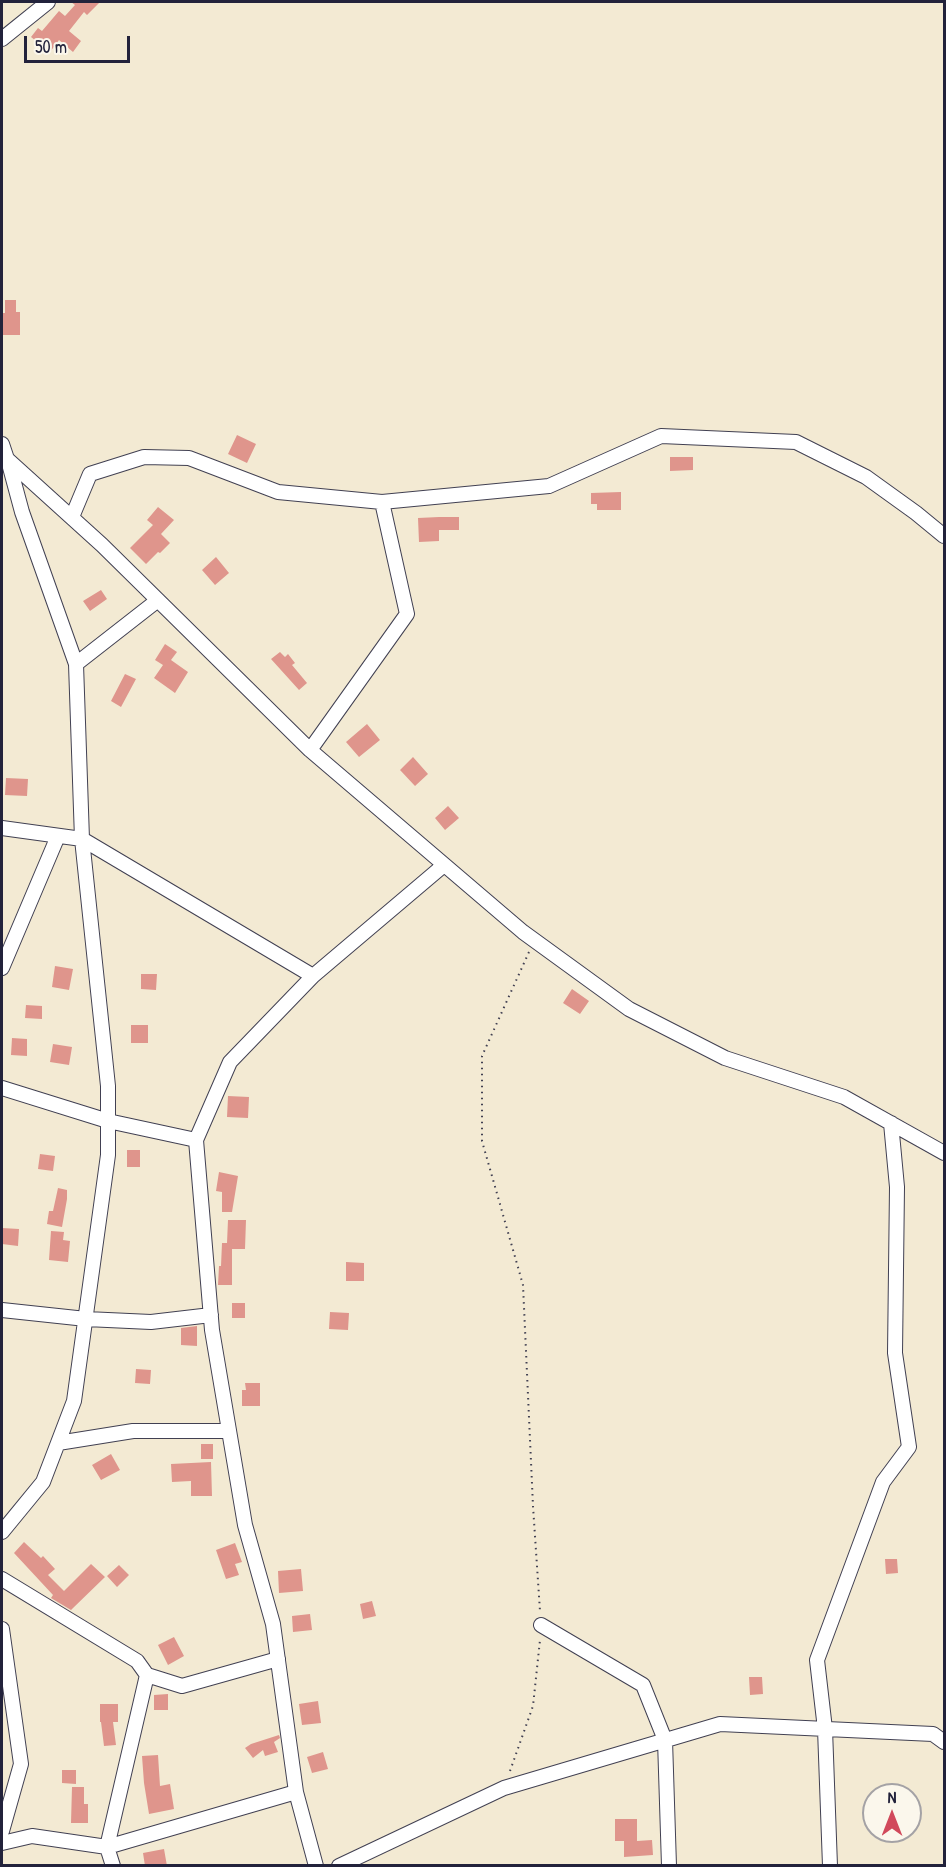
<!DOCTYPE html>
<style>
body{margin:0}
#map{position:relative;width:946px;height:1867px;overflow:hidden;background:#f3ead3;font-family:"Patrick Hand",sans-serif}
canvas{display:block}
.frame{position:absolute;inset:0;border:3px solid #22223b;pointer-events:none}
.north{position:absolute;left:862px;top:1783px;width:60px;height:60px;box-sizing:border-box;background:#fbf7ec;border:2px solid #a4a2a5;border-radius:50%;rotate:0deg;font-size:16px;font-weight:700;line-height:24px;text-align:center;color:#22223b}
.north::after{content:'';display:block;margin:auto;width:21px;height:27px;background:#d1495b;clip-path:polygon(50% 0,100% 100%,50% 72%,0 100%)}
.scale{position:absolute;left:24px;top:36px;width:106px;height:27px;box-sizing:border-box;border:3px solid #22223b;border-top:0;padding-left:8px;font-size:18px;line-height:21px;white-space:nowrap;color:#22223b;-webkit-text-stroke:4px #fbf7ec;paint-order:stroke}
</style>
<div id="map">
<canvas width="946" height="1867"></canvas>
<div class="frame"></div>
<div class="north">N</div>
<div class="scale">50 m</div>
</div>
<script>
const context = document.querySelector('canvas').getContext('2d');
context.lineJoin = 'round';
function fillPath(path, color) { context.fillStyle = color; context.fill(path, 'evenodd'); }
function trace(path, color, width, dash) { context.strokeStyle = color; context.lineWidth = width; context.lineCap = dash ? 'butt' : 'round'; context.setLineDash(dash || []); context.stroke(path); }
const building = new Path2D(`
 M71,2H100L87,15L84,12L69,31L81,41L73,52L59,40L50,52L31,37L38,28L42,31L59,11L65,16L75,5Z
 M5,300H16V312H20V335H2V313H5Z
 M237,435L256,444L247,463L228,454Z
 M670,457H693V470L670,471Z
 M621,492V510H597V504H591V493Z
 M158,507L174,520L161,534L170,543L160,553L158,552L146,564L130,548L153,525L147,520Z
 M439,517H459V530H439V541L419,542L418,518Z
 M216,557L229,573L215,585L202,570Z
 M101,590L107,599L90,611L83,601Z
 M165,644L177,652L171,660L188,672L175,693L154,678L163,665L155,660Z
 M280,652L285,657L288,654L295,663L292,665L307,683L299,690L271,659Z
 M125,674L136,679L121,707L111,701Z
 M367,724L380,740L359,757L346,742Z
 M413,757L428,774L415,786L400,770Z
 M6,778L28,779L27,796L5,795Z
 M448,806L459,818L445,830L435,818Z
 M55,966L73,969L69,990L52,987Z
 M141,974H157L156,990L141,989Z
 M572,989L589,1001L580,1014L563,1003Z
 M26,1005L42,1006V1019L25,1018Z
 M131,1025H148V1043H131Z
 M12,1038L27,1039V1056L11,1055Z
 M53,1044L72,1047L69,1065L50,1062Z
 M228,1096L249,1097L248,1118L227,1117Z
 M127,1150H140V1167H127Z
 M40,1154L55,1156L53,1171L38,1169Z
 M219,1172L238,1176L232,1212H222V1192L216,1191Z
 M58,1188L67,1190V1199L62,1227L47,1224L49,1211H53Z
 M228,1220H246L245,1249H232V1285H218L219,1266H221L222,1243H227Z
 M2,1228L19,1229L18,1246L2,1244Z
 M51,1231L64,1232L63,1240L70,1241L68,1262L49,1260Z
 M346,1262L364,1263V1281H346Z
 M232,1303H245V1318H232Z
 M330,1312L349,1313L348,1330L329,1329Z
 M197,1326V1346L181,1345V1328Z
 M136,1369L151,1370L150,1384L135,1383Z
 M245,1383H260V1406H242V1390H246Z
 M201,1444H213V1459H201Z
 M111,1454L120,1470L101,1480L92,1465Z
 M211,1462L212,1496H191V1481L172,1482L171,1464Z
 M24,1542L41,1558L43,1556L55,1569L48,1575L64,1591L91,1564L105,1577L71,1610L51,1598L53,1595L14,1553Z
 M235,1543L242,1562L235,1564L239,1575L226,1579L216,1550Z
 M885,1559H897L898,1573L886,1574Z
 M119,1565L129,1575L117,1587L107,1576Z
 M301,1569L303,1591L279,1593L278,1571Z
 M372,1601L376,1616L363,1619L360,1604Z
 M310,1614L312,1630L293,1632L292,1616Z
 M174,1637L184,1656L168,1665L158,1645Z
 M749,1677H762L763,1694L750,1695Z
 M168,1694V1710H154V1695Z
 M318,1701L321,1723L302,1725L299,1704Z
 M100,1704H118V1722H113L116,1745L104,1746L101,1722H100Z
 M279,1735L280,1738L274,1742L278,1752L265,1756L263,1750L253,1758L245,1748L251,1744Z
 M323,1752L328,1769L312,1773L307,1757Z
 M158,1755L160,1786L170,1784L174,1809L149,1814L144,1783L142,1756Z
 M62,1770H76V1784L62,1783Z
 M72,1787H84V1804H88V1823H71Z
 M615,1819H637V1841L652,1840L653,1855L624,1857V1841H615Z
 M164,1849L167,1866H145L143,1853Z`);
const path = new Path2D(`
 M529,952L482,1056V1141L523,1285L533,1506L540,1611
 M510,1771L533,1706L540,1640`);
const street = new Path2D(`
 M2,39L48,2
 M2,444L7,459L102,545L310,750L523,932L629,1009L725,1058L844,1097L944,1153
 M382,502L549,486L661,436L796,442L866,477L916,513L944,536
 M72,517L90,474L144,457L189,458L278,492L382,502L407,614L310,750
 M76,664L158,600
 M2,828L82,839L313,976
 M2,968L58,836
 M2,1088L108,1121L196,1140
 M2,1310L86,1319L151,1322L211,1315
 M58,1443L133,1431H229
 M2,1532L43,1482L74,1401L108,1155V1086L82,839L76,664L22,512L8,460
 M2,1579L137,1661L147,1675L182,1686L278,1659
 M541,1625L643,1685L665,1740L669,1866
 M2,1629L21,1764L2,1831
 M2,1843L32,1836L107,1847L296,1792
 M113,1866L107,1847L147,1675
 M316,1866L296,1792L273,1624L245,1525L212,1330L196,1140L230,1062L313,976L444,865
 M339,1866L504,1788L720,1724L933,1734L944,1742
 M830,1866L825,1729L817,1660L883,1482L909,1447L895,1353L897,1187L891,1123`);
fillPath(building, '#df958c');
trace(street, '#414052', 16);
trace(path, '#414052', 2, [1.5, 4.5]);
trace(street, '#fff', 14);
</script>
